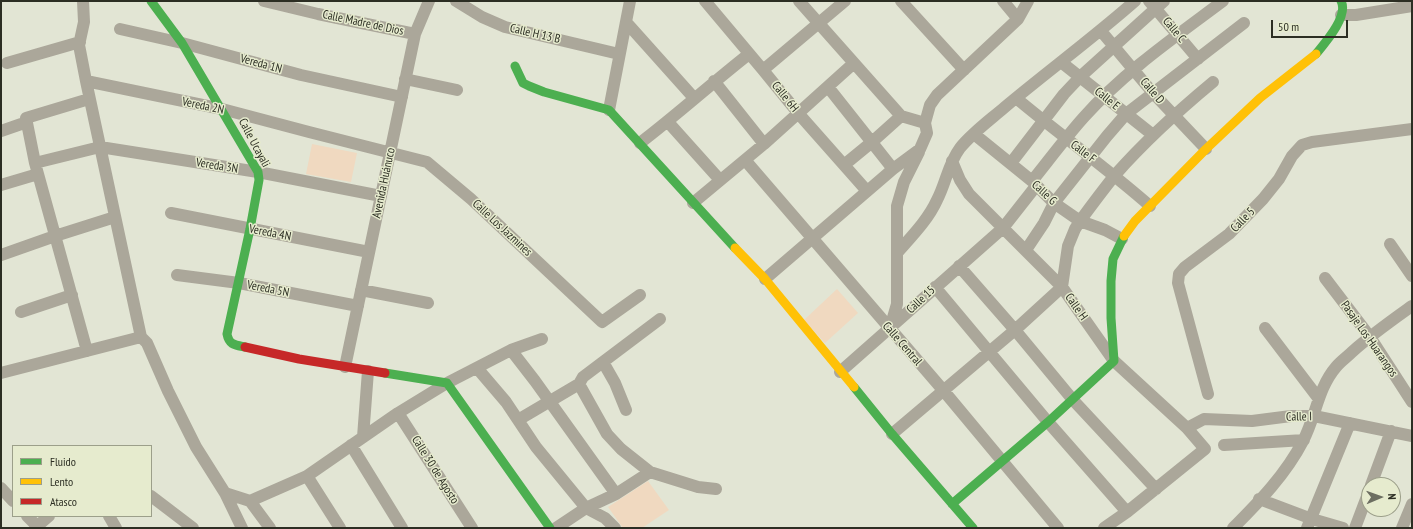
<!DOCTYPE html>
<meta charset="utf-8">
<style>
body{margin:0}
#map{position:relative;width:1413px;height:529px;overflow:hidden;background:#e2e5d4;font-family:"PT Sans Narrow",sans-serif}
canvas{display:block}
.frame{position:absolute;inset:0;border:2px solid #2c2e23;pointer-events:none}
.legend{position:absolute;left:12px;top:445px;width:140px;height:72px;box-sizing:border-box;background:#e6ebce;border:1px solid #9c9f8a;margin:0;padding:5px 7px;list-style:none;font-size:12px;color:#2c2e23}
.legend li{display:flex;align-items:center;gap:8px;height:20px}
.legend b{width:20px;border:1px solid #9c9f8a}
.north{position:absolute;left:1361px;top:477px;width:40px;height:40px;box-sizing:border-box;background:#e6ebce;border:1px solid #9c9f8a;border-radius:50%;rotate:88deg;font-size:11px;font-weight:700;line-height:16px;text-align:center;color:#2c2e23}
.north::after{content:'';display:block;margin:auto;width:14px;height:18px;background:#6c6e61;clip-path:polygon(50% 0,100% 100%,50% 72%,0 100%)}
.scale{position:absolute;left:1271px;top:20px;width:77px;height:18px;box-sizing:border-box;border:2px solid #2c2e23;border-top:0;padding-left:5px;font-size:12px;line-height:14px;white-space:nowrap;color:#2c2e23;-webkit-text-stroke:3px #e6ebce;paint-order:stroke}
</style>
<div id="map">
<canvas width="1413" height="529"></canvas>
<div class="frame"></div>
<ul class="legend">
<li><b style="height:5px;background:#4caf50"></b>Fluido</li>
<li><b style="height:5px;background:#ffc107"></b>Lento</li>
<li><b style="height:5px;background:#c62828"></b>Atasco</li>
</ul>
<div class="north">N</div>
<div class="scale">50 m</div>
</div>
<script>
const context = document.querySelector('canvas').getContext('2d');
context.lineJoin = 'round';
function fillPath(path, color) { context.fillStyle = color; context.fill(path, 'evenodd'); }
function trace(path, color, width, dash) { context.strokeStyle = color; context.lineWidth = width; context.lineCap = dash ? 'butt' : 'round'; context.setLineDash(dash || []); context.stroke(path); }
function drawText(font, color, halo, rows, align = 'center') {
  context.font = font + ' "PT Sans Narrow",sans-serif'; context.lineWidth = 3; context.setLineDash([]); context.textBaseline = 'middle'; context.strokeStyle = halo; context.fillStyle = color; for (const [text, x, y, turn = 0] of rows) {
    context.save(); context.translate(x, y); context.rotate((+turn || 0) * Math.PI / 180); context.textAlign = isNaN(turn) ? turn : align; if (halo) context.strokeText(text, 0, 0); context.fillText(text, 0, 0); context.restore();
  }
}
const green = new Path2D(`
 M312,144L357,153L351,182L306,174Z
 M837,289L858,313L825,343L804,320Z
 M648,481L669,510L642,528H623L608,507Z`);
const street = new Path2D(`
 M83,1L84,22L79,45L86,81L141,337L147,343L168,391L196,447L225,493L242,528
 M264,1L318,14L415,34
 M456,1L482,17L505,27L619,54
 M705,1L763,70L798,113L867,191
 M799,1L901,116L925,123
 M901,1L964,70
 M1003,1L1018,19
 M1149,1L1198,59
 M1341,15H1356L1412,6
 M626,22L694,98
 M120,29L182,43L301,75L402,97
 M1101,31L1153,93L1206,149
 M1061,62L1153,135
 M7,63L80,42
 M763,70L845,1
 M405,79L457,90
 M86,81L222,109L309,132L427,162L471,199L602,322L640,295
 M714,81L764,144
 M828,87L893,169
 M1016,98C1060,135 1107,168 1150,206
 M609,110L630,1
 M668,122L720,180
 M1,131L27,122
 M974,134L1032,181L1054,203L1080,221L1105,230L1122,239
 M640,143C678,114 712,83 749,54
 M745,160L943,390L1058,528
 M952,161L960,180L969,194L1062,287L1114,361L1187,428L1205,449L1127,512L1104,528
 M35,163L100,147L258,172L381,196
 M1011,163L1064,94L1080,77L1164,1
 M844,165L872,142L901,116
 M1032,181C1049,160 1066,137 1084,117C1124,72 1175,37 1223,1
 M1,185L38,174
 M693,203L764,144L854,63
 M171,213L369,252
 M1390,244L1412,276
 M1026,250L1044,223L1054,203L1107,136L1126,114L1244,23
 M897,253C911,237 928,220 937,200C946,183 948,164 960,148C973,132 990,120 1005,107C1048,71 1093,38 1135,1
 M1,255L55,236L115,217
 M959,266L1015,330L1073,400L1156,489
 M177,275L239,283L358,306
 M1325,278L1370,337L1412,402
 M765,279L893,169L920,149L927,133L925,123L930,105L937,95L1018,19L1028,1
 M935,287L1048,422L1127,512
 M361,290L428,303
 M21,312L72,295
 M890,328L897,304V206L904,182L919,152
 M1265,328L1319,399
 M511,350L535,381L616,494
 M87,351L35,163L26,118L89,99
 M603,362L615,383L626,410
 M345,367L415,34L429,1
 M477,368L506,402L536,447L586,508L605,518L615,528
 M840,372L1003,228L1036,186
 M1,373L141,337
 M579,384L607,434L621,449L650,472L698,487L716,489
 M1208,394L1178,283L1179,274L1185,267L1229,234L1263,199L1279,179L1292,156L1302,145L1312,142L1412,129
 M398,413L472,528
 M518,420L579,384L583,377L660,319
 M1187,428L1204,419L1252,421L1291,416H1314L1412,436
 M892,434L1015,330L1062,287L1068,246L1075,229L1080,221C1091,206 1103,190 1115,175C1145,141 1178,111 1213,82
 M363,437L368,371
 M351,445L402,528
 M1224,445L1304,440
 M307,476L340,528
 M1371,485L1391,431
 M1,488L13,501
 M225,493L250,501L307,476L398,413L447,383L511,350L542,339
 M151,496L193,528
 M1259,499L1312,519L1343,528
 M250,501L270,528
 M27,516L37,526
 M109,516L116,528
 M35,528L49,516
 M556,528L586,508L616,494L650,472
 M1233,528C1259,502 1286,474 1303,441C1316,416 1318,388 1336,367C1341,361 1347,357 1352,352C1371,335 1391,321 1412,306
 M1307,528L1350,423
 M1355,528L1369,491
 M1402,528L1412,504`);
const fast = new Path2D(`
 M151,1L182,43L258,172L259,180L250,229L227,334C229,345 235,345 245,347
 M1316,54C1325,43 1349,16 1341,1
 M515,66L523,83L529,86L544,92L609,110L735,248
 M385,373L447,383L550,528
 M854,387L892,434L973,528
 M952,504L1048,422L1114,361L1111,318V281L1113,259L1124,236`);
const slow = new Path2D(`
 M1124,236L1135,221L1206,149L1260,98L1316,54
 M735,248L765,279L854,387`);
const jam = new Path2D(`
 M245,347L299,359L385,373`);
const streetNames = [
 ["Calle Madre de Dios",363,23,12],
 ["Calle C",1174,30,50],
 ["Calle H 13 B",535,34,13],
 ["Vereda 1N",261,64,15],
 ["Calle D",1152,91,49],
 ["Calle 6H",785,97,51],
 ["Calle E",1107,99,39],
 ["Vereda 2N",203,106,12],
 ["Calle Ucayali",254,143,62],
 ["Calle F",1083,152,37],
 ["Vereda 3N",217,166,9],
 ["Avenida Huánuco",384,183,-78],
 ["Calle G",1044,193,43],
 ["Calle 5",1243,220,-46],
 ["Calle Los Jazmines",502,228,43],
 ["Vereda 4N",270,233,11],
 ["Vereda 5N",268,289,11],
 ["Calle 15",921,300,-43],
 ["Calle H",1076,307,55],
 ["Pasaje Los Huarangos",1369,339,55],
 ["Calle Central",902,344,49],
 ["Calle I",1299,417,-1],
 ["Calle 30 de Agosto",435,470,58]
];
fillPath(green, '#f0d9c0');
trace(street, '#aba79a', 12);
trace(fast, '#4caf50', 9);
trace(slow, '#ffc107', 9);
trace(jam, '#c62828', 9);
drawText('12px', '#2c2e23', '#e6ebce', streetNames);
</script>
